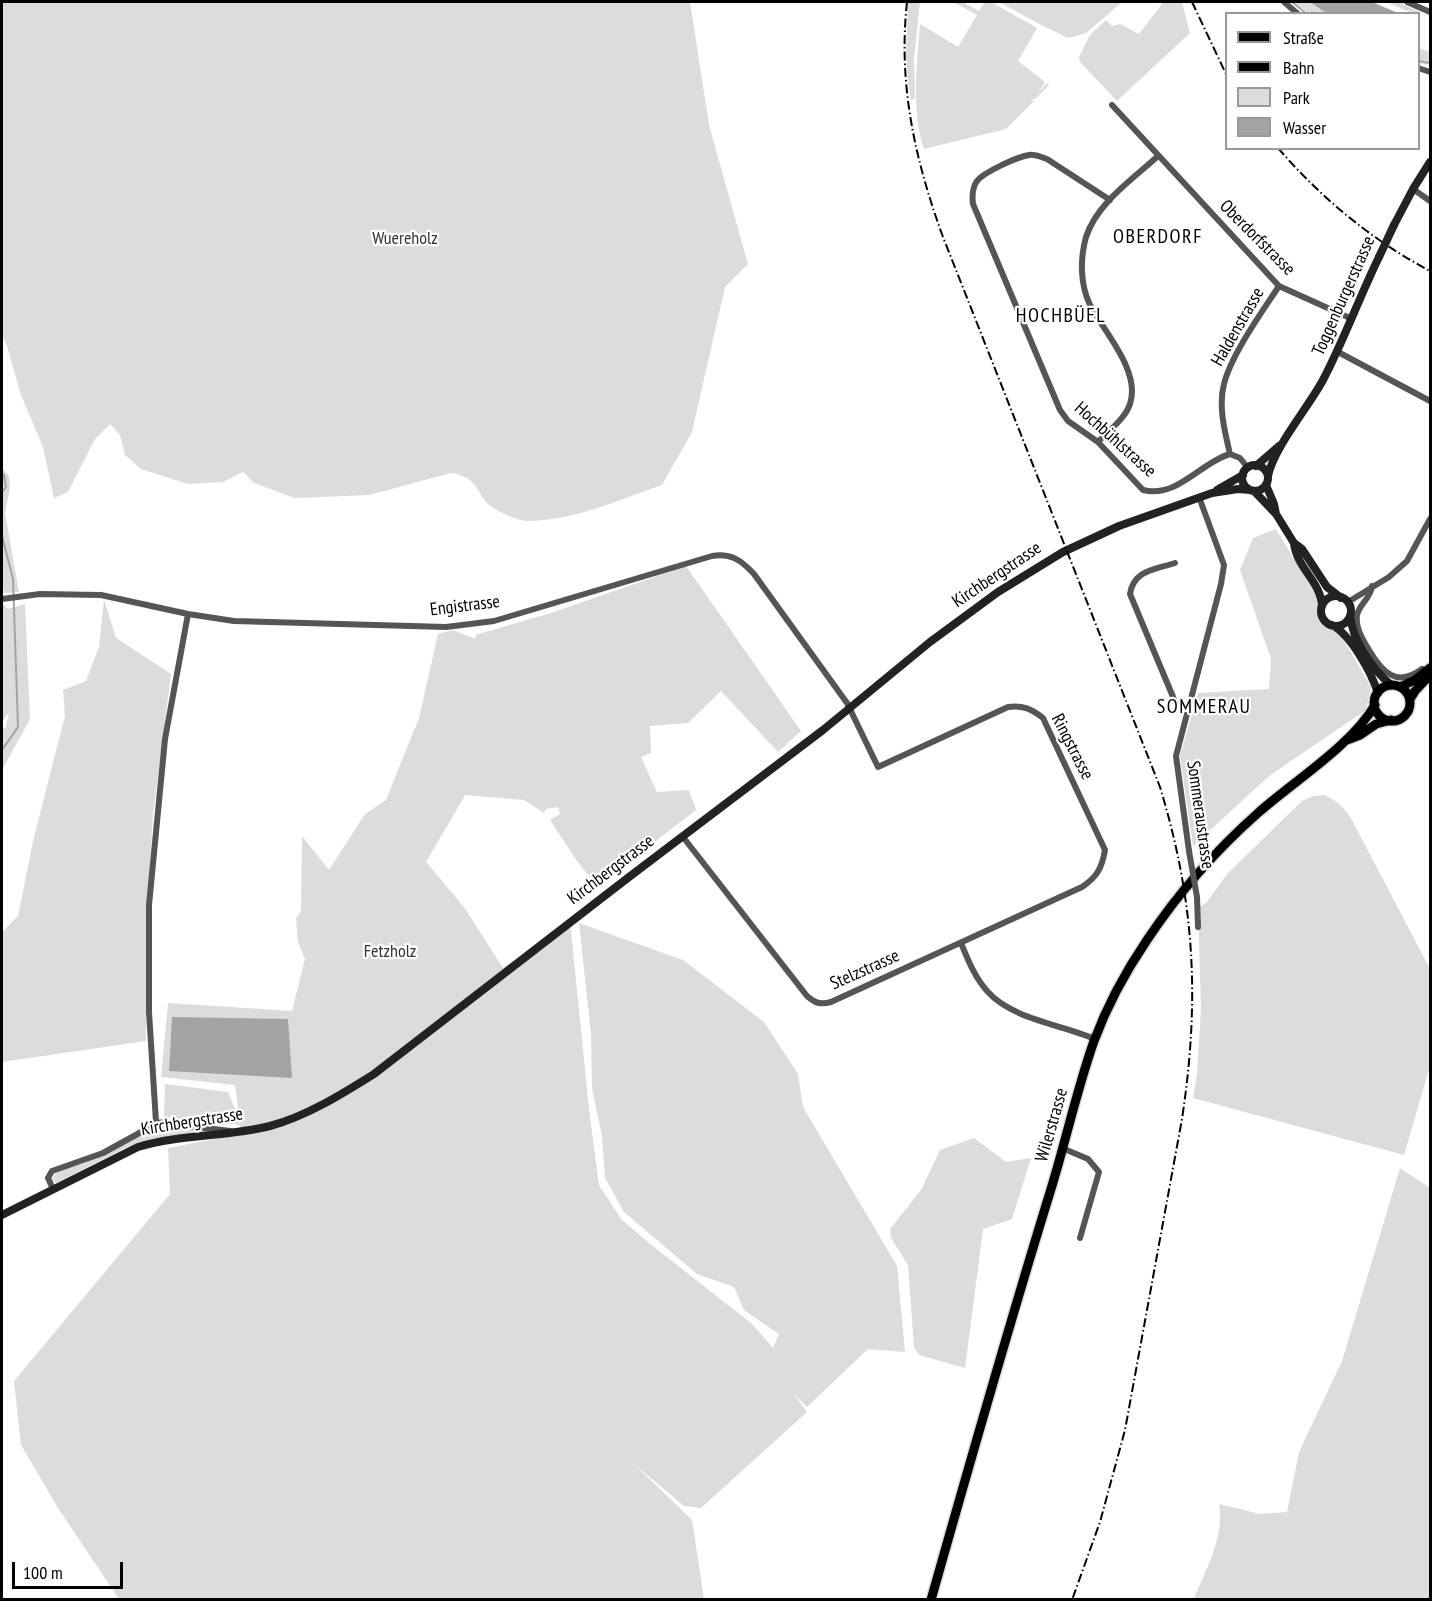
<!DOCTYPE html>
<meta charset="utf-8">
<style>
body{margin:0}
#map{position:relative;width:1432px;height:1601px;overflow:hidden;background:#fff;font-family:"PT Sans Narrow",sans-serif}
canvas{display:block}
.frame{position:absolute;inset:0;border:3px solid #000;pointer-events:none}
.legend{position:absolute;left:1225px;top:12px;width:195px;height:138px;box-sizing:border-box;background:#fff;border:2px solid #999;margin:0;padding:8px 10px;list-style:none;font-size:18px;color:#000}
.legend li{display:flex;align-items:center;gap:12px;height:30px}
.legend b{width:30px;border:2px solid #999}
.scale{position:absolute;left:12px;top:1562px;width:111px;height:27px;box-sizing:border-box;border:3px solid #000;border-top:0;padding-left:8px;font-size:18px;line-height:21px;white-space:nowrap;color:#000;-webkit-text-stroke:4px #fff;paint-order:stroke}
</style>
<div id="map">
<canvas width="1432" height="1601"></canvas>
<div class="frame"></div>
<ul class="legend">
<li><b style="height:8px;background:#000"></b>Straße</li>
<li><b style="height:8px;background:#000"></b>Bahn</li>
<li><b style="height:16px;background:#dcdcdc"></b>Park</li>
<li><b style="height:16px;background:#a3a3a3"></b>Wasser</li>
</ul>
<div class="scale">100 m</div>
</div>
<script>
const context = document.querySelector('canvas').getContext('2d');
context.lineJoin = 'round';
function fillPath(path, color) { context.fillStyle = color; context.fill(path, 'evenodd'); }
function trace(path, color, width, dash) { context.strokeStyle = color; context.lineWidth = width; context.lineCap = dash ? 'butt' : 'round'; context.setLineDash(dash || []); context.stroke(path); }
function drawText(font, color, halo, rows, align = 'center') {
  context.font = font + ' "PT Sans Narrow",sans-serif'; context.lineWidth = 4.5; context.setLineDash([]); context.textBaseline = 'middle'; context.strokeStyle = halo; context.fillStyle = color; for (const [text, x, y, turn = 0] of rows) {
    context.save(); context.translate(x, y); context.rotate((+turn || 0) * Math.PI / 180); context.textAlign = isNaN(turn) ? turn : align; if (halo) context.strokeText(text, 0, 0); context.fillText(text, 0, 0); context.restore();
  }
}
const green = new Path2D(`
 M2,2H690L709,125L748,264L725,287L692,432L662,485C619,500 575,520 529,521C518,521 504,514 495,509C474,497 483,478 451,473L369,495L295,498L254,483L243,472L223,482L188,484L141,469L125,455L120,435L110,424L95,439L68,492L54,498L43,447L21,395L7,346L2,335Z
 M908,2H920L914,59L915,99L911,100L908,83L906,53Z
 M953,2H967L966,4L979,11L985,2H991L1037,28L1018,61L1045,82L1038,93L1047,83L1049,85L1035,99H1031L1034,101L1006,129L924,149C911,110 917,64 920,24L958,47L977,15Z
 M999,2H1120L1121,3L1086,33L1068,38L1041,25Z
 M1160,2H1182L1190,33L1117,101L1080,62L1079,57L1090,35L1106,20L1112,26L1120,24L1139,34L1162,4Z
 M1293,2H1310L1327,13H1309Z
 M1389,2H1398L1420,12L1419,15L1418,14L1412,13L1388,3Z
 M1419,48L1430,52V65L1419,63Z
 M2,468L9,476L10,488L5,513L19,592L4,593L2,578Z
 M1276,529L1317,597L1321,621L1342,637L1371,687L1366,710L1269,776L1193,846L1180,756L1198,693L1269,689L1271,659L1240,570L1253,538Z
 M686,566L801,731L778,752L721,691L688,723L650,726L651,753L641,757L657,792L689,790L696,810L602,882H594L577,861L550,820L560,814L558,807L546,809L544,813L524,800L465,795L426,862L464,907L503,968L570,921L589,1109L599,1185L621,1219L649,1243L752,1324L773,1348L779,1334L744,1310L734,1287L697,1274L624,1212L605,1178L602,1136L592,1088L591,1034L579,923L683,960L764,1022L798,1074L803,1107L897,1266L905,1352L868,1349L807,1407L794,1394L807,1412L701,1508L684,1506L634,1464L692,1520L704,1599H119L58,1508L21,1445L14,1381L170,1194L168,1148L241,1134L240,1125L164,1117L165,1084L228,1092L240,1121L235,1085L161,1077L168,1003L292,1011L305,959L298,942L296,918L301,911L302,836L329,870L365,814L386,800L419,718L438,634L453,630L476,639L475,635L551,613Z
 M104,599L116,638L171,674L153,815L146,934V1041L2,1062V932L18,916L34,837L65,716L63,690L86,681L99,647Z
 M25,604L30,719L2,770V731L6,726L9,712L2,722V606L4,605L8,609Z
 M1324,795C1338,801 1345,808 1353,822L1430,969V1066L1404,1155L1193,1098L1197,1074L1201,1008L1198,908L1207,902L1227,874L1302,801L1313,796Z
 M161,1126L217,1130L150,1140L124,1149L56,1183L52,1180L55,1174L61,1169L82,1164L104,1154L151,1128Z
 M974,1138L1006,1162L1031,1158L1012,1219L983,1229L965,1368L919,1355L914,1347L908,1265L891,1238L890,1229L921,1190L940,1150Z
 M1400,1168L1430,1188V1599H1194C1206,1569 1225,1536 1219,1504L1260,1514L1287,1512L1299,1452L1342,1361Z`);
const water = new Path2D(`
 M1310,2H1372L1398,13H1326Z
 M172,1017L288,1019L292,1078L169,1071Z`);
const stream = new Path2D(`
 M1292,2L1307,14
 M1418,61L1430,63
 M2,474L4,475L6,487L2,492
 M2,536L13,579L18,727L2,750`);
const street = new Path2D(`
 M1284,2L1298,14
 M1407,2L1430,12
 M1418,68L1430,72
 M1112,105L1279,286L1352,319
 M1413,189L1430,201
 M1110,200L1047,159C1041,157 1035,154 1029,155C1017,157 984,172 977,181C972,188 972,196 973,204L1060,410L1068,421L1098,442L1143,490C1177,499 1201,462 1230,454L1240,458L1248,468
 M1338,352L1430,401
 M1098,442C1108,431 1125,419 1130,404C1141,371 1104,332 1090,305C1080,284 1080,259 1086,237C1097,203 1133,179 1158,156
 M1230,454C1225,433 1218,406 1224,384C1231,355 1262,312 1279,286
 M1175,563C1154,570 1134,570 1130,594L1176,704L1188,708
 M1372,586C1371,598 1360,603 1357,615C1355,628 1363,640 1369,650C1382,672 1397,688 1422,669
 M2,599L40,594L101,595L188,614L234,621L446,627L494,621L712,556C731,553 741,560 754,574L847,703L878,767L1008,707C1023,705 1032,709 1043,718L1105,850C1102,868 1097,877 1082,887L831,1002C820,1005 815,1003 807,996L683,837
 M1348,602L1389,577L1407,561L1430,519
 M1189,851L1176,756L1221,584L1224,565L1199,497
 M1197,897L1198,927
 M961,943C968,960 975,978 988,992C1012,1019 1063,1025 1095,1039
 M156,1122L149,1012V905L165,739L188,614
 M156,1122L230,1131
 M1062,1148L1088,1159L1099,1172L1080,1238
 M53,1189L48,1178L52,1171L103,1153L143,1131L156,1122`);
const secondary = new Path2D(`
 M1394,225L1413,189L1430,162
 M1242 478a13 13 0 1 1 26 0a13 13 0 1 1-26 0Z
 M1256,466L1279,446
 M1268,476C1274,447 1308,408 1323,380C1344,340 1359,298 1379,257
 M1266,485L1274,504L1276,514
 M1217,490L1243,475
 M1254,491L1276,514L1294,543L1302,549L1327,587L1341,598
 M1294,543C1296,567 1321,582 1322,606
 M1321 611a15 15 0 1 1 30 0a15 15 0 1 1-30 0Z
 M1350,616C1353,641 1372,669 1391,685
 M1332,625C1351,635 1371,672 1378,693
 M2,1215L138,1147C180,1134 227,1137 270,1126C307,1116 342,1094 374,1074L629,877L823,730L930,642L998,592L1063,552L1119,526L1212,493L1238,489L1250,490`);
const primary = new Path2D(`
 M1374 703a18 18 0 1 1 36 0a18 18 0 1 1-36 0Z
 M1400,687L1415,680L1430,668
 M1410,699L1415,691L1430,675
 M1347,740L1360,735L1376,724L1391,720
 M931,1600C970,1462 1009,1325 1051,1189C1066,1140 1077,1089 1094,1041C1107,1006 1126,971 1147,940C1179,892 1215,851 1258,813C1294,781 1351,746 1375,705`);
const rail = new Path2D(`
 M907,2C898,85 915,160 943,237L1160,787C1195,902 1200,1000 1182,1119L1125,1430L1100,1522L1072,1600
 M1192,2L1226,74
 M1278,148C1321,198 1373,241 1430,271`);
const streetBridge = new Path2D(`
 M1189,851L1197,897`);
const secondaryBridge = new Path2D(`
 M1379,257L1394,225`);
const streetNames = [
 ["Oberdorfstrasse",1257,238,45],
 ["Toggenburgerstrasse",1344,296,-66],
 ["Haldenstrasse",1238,327,-60],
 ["Hochbühlstrasse",1115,440,42],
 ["Kirchbergstrasse",997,575,-34],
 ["Engistrasse",465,606,-7],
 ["Ringstrasse",1072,747,63],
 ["Sommeraustrasse",1200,815,82],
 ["Kirchbergstrasse",611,870,-37],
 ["Stelzstrasse",865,970,-24],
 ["Kirchbergstrasse",192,1122,-9],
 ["Wilerstrasse",1052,1125,-74]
];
const parkNames = [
 ["Wuereholz",405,239],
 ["Fetzholz",390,952]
];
const neighbourhoodNames = [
 ["OBERDORF",1158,237],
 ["HOCHBÜEL",1061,316],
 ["SOMMERAU",1204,707]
];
fillPath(green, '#dcdcdc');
fillPath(water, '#a3a3a3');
trace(stream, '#a3a3a3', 2);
trace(primary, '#dbdbdb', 12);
trace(street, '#555', 6);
trace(secondary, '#222', 8);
trace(primary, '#000', 9);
trace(rail, '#000', 2, [9, 3, 1.5, 3]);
trace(streetBridge, '#555', 6);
trace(secondaryBridge, '#222', 8);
drawText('18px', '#000', '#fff', streetNames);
drawText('18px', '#333', '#fff', parkNames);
context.letterSpacing = '1.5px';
drawText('20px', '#000', '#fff', neighbourhoodNames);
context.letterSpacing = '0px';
</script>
